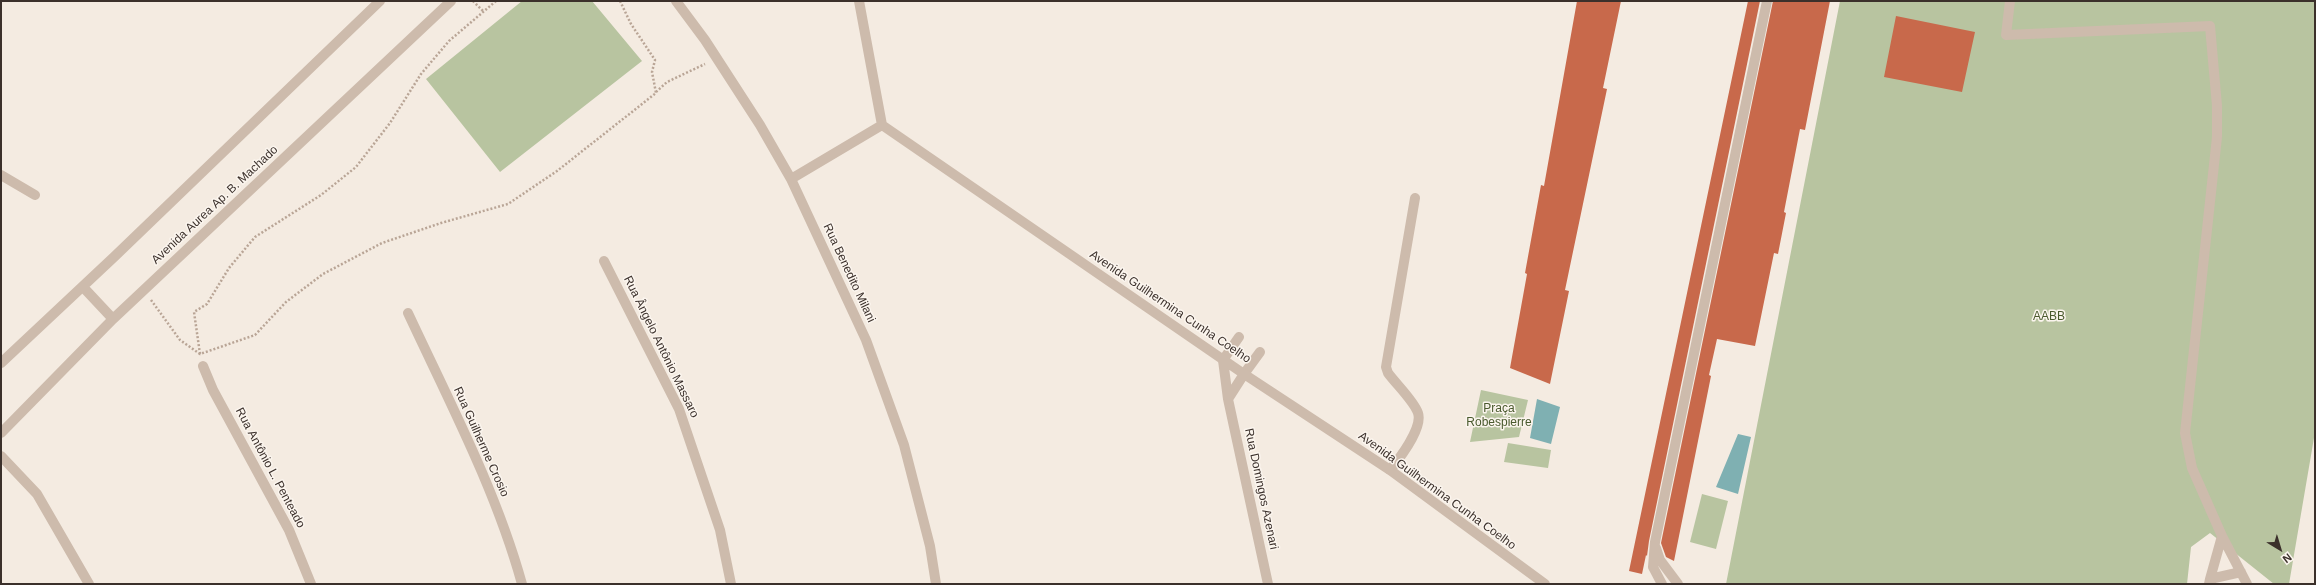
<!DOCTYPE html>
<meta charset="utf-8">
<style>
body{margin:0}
#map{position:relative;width:2316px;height:585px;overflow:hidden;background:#f4ebe1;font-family:Helvetica,sans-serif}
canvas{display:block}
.frame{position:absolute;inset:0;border:2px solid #3b302b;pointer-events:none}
.north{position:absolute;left:2260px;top:529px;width:40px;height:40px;-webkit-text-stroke:3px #fbf5ee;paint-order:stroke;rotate:142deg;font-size:11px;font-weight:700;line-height:16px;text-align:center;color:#3b302b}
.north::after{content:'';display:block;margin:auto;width:14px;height:18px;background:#3b302b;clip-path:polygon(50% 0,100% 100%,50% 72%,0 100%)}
</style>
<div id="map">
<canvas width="2316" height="585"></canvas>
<div class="frame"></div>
<div class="north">N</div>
</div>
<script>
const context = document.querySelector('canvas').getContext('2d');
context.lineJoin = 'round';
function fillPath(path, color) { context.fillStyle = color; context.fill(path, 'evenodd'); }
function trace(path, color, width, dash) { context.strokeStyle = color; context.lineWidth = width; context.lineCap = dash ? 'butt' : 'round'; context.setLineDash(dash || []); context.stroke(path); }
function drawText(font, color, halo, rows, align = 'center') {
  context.font = font + ' Helvetica,sans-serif'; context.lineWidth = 3; context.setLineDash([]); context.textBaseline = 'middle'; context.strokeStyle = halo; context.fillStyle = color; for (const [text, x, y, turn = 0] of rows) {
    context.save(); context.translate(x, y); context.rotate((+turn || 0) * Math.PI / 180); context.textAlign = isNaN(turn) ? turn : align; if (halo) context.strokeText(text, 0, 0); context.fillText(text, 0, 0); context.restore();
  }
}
const green = new Path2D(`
 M522,1H592L642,61L500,172L426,79Z
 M1840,1H2315V432L2289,584H2274L2210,533L2191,547L2187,584H1726Z
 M1481,390L1528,400L1519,437L1470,442Z
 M1508,443L1551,450L1548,468L1504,462Z
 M1702,494L1728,501L1716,549L1690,542Z`);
const water = new Path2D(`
 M1537,399L1560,407L1551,444L1530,438Z
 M1738,434L1751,437L1738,494L1716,487Z`);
const building = new Path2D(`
 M1577,1H1621L1603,88L1607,89L1565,290L1569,291L1550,384L1510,368L1527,274L1525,273L1541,185L1544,186Z
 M1748,1H1760L1649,541L1647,556L1646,555L1642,574L1629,571Z
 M1773,1H1830L1805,130L1800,129L1784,212L1786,213L1778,254L1774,253L1755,346L1717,339L1709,375L1711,376L1674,561L1666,557L1661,543Z
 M1896,16L1975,32L1962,92L1884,77Z`);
const path = new Path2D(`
 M473,1L484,12
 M656,92L667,82L705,64
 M151,300L180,340L200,354L255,335L286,302L323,274L382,243L441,223L508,204L557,171L656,93L652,72L655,60L631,24L620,1
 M200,354L194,312L207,304L229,268L255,237L321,195L356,167L390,123L421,74L449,41L496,1`);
const service = new Path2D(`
 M2010,1L2006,35L2210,26L2217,106V137L2185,433L2192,468L2222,536L2247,584
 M1223,360L1239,337
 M1244,374L1260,352
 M1390,470C1399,459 1423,428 1418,413C1414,401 1396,384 1388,373L1386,367L1415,198
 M1656,548L1660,560L1678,584
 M2210,579L2222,536
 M1662,584L1653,567L1655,542L1767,1
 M2209,584L2210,579L2241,572`);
const minor = new Path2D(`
 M676,1L705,40L760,125L791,179L866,340L904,445L930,546L936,584
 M859,1L882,125L1244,374L1390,470L1545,584
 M1,175L35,195
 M791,179L882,125
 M604,261L679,409L720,530L731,584
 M408,313C449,401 496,490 522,584
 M1223,360L1228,399L1268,584
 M203,366L213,390L289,530L311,584
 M1228,399L1244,374
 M1,456L37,494L89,584`);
const tertiary = new Path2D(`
 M83,287L113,319
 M1,363L114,257L380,1
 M1,433L113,319L451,1`);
const streetNames = [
 ["Avenida Aurea Ap. B. Machado",215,205,-43],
 ["Rua Benedito Milani",849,273,65],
 ["Avenida Guilhermina Cunha Coelho",1170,307,34],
 ["Rua Ângelo Antônio Massaro",661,347,64],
 ["Rua Guilherme Crosio",481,442,66],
 ["Rua Antônio L. Penteado",270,468,62],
 ["Rua Domingos Azenari",1261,489,78],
 ["Avenida Guilhermina Cunha Coelho",1437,491,36]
];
const parkNames = [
 ["AABB",2049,317],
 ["Praça",1499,409],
 ["Robespierre",1499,423]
];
fillPath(green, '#b8c4a0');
fillPath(water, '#7fb0b2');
fillPath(building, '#c8694b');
trace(path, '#b9a596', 2.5, [2, 2]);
trace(service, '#cdbbac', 10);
trace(minor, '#cdbbac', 10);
trace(tertiary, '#cdbbac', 10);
drawText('12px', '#3b302b', '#fbf5ee', streetNames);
drawText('12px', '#4a5a2e', '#fbf5ee', parkNames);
</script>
